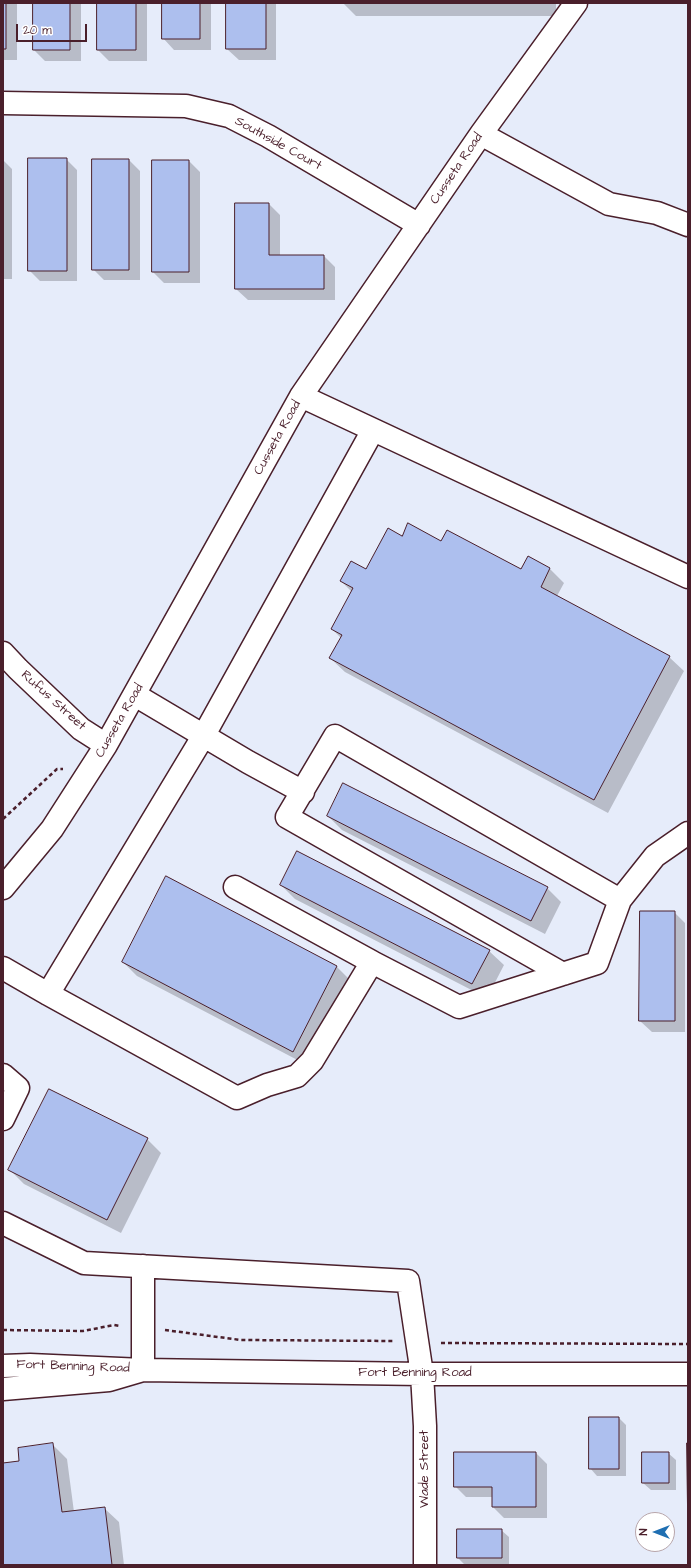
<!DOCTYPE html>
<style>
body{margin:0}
#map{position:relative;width:691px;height:1568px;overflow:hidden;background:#e6ecfa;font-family:"Architects Daughter",sans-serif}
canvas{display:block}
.frame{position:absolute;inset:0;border:4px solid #4a1f2b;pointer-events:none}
.north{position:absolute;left:635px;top:1512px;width:40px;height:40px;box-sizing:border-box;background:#fff;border:1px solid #b7a5aa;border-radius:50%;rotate:270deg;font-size:11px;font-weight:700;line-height:16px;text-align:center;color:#4a1f2b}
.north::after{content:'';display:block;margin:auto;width:14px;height:18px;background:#1f6fb2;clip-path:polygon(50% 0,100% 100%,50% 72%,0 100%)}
.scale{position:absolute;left:16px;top:24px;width:71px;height:18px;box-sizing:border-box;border:2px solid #4a1f2b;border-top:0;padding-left:5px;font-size:12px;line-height:14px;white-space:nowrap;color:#4a1f2b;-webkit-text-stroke:3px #fff;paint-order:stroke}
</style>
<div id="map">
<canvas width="691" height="1568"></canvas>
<div class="frame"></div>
<div class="north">N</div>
<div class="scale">20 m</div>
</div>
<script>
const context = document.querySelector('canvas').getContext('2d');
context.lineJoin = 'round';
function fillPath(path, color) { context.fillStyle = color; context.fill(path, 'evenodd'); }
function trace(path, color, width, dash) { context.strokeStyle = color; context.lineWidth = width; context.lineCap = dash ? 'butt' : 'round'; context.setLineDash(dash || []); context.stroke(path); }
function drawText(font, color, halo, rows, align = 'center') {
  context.font = font + ' "Architects Daughter",sans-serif'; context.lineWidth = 3; context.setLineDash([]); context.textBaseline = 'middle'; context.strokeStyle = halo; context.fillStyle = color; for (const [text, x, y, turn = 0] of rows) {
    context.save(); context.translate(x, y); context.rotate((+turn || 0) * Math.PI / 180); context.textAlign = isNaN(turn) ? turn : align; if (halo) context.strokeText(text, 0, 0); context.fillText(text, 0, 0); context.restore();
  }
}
const shadow = new Path2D(`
 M3,3H17V60H3Z
 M34,3H81V61H45L34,50Z
 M98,3H147V61H109L98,50Z
 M163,3H211V50H174L163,38Z
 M227,3H276V60H239L227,49Z
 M343,3H556V16H356Z
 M66,159L77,170V281H40L29,270Z
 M3,160L12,169V279H3Z
 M93,160H129L140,171V280H104L93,269Z
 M189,161L200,172V283H164L153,272Z
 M269,204L280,215V256H324L335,267V300H248L236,289Z
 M402,537L442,542L522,571L529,557L550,569L564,583L557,596L669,657L684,671L608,813L345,672L330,658L341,638L332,629L352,592L341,581L366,571Z
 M328,816L547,888L561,902L545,934L342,830Z
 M167,878L337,967L351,981L307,1065L137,976L123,962Z
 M281,885L489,951L504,965L487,998L295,899Z
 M674,912L685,923V1032H652L640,1021Z
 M147,1139L161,1153L121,1233L24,1184L10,1170Z
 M619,1418L626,1425V1476H597L590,1468Z
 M53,1445L67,1459L74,1512L104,1508L119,1522L124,1565H3V1464L20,1462Z
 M536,1453L547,1464V1518H504L493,1507V1497H466L455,1486Z
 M668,1453L676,1460V1490H651L643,1483Z
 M501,1530L509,1537V1565H465L458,1558Z`);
const building = new Path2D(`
 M3,3H6V49H3Z
 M33,3H70V50H33Z
 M97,3H136V50H97Z
 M162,3H200V39H162Z
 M226,3H266V49H226Z
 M28,158H67V271H28Z
 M92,159H129V270H92Z
 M152,160H189V272H152Z
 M235,203H269V255H324V289H235Z
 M408,523L441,541L447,530L521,569L528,556L550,568L541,587L670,656L594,800L329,658L342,635L331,629L353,588L340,581L351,561L366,569L388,528L402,536Z
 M343,783L548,887L531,921L327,816Z
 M297,851L490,950L472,984L280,885Z
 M166,876L337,966L293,1052L122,962Z
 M640,911H675V1021H639Z
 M49,1089L148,1138L107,1220L8,1170Z
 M589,1417H619V1469H589Z
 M53,1443L62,1512L105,1507L112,1565H3V1463L19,1461L18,1448Z
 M687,1443H688V1538Z
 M454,1452H536V1507H492V1487H454Z
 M642,1452H669V1483H642Z
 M457,1529H502V1558H457Z`);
const path = new Path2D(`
 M3,819L57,769H63
 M3,1330L83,1331L114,1325L120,1326
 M165,1330L241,1340L394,1341
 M441,1343L688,1344`);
const minor = new Path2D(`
 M3,103L186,106L229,116L268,136L419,225
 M481,134L609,204L657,213L688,225
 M301,396L688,577
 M3,653L18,669L81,729L106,745
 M135,695L248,762L303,792
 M3,888L52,829L106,745L301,396L481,134L576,3
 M372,962L459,1007L597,963L620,900L655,856L688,833
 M3,968L48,994L237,1098L267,1085L297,1076L312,1061L372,962L235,887
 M563,974L287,817L335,736L620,900
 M48,994L204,735L373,430
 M3,1075L18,1088L3,1119
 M3,1223L84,1263L408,1281L422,1374L425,1426V1565
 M3,1366L30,1365L143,1370L422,1374H688
 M3,1389L109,1380L143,1370V1266`);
const streetNames = [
 ["Southside Court",278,144,29],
 ["Cusseta Road",457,169,-56],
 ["Cusseta Road",278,438,-61],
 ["Rufus Street",53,701,42],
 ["Cusseta Road",120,721,-60],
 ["Fort Benning Road",73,1367,2],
 ["Fort Benning Road",415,1373],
 ["Wade Street",425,1469,-90]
];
fillPath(shadow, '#0003');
fillPath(building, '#adbfee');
trace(building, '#4a1f2b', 1);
trace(minor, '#4a1f2b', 25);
trace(path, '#4a1f2b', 2.5, [4, 3]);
trace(minor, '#fff', 22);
drawText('13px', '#4a1f2b', '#fff', streetNames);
</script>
